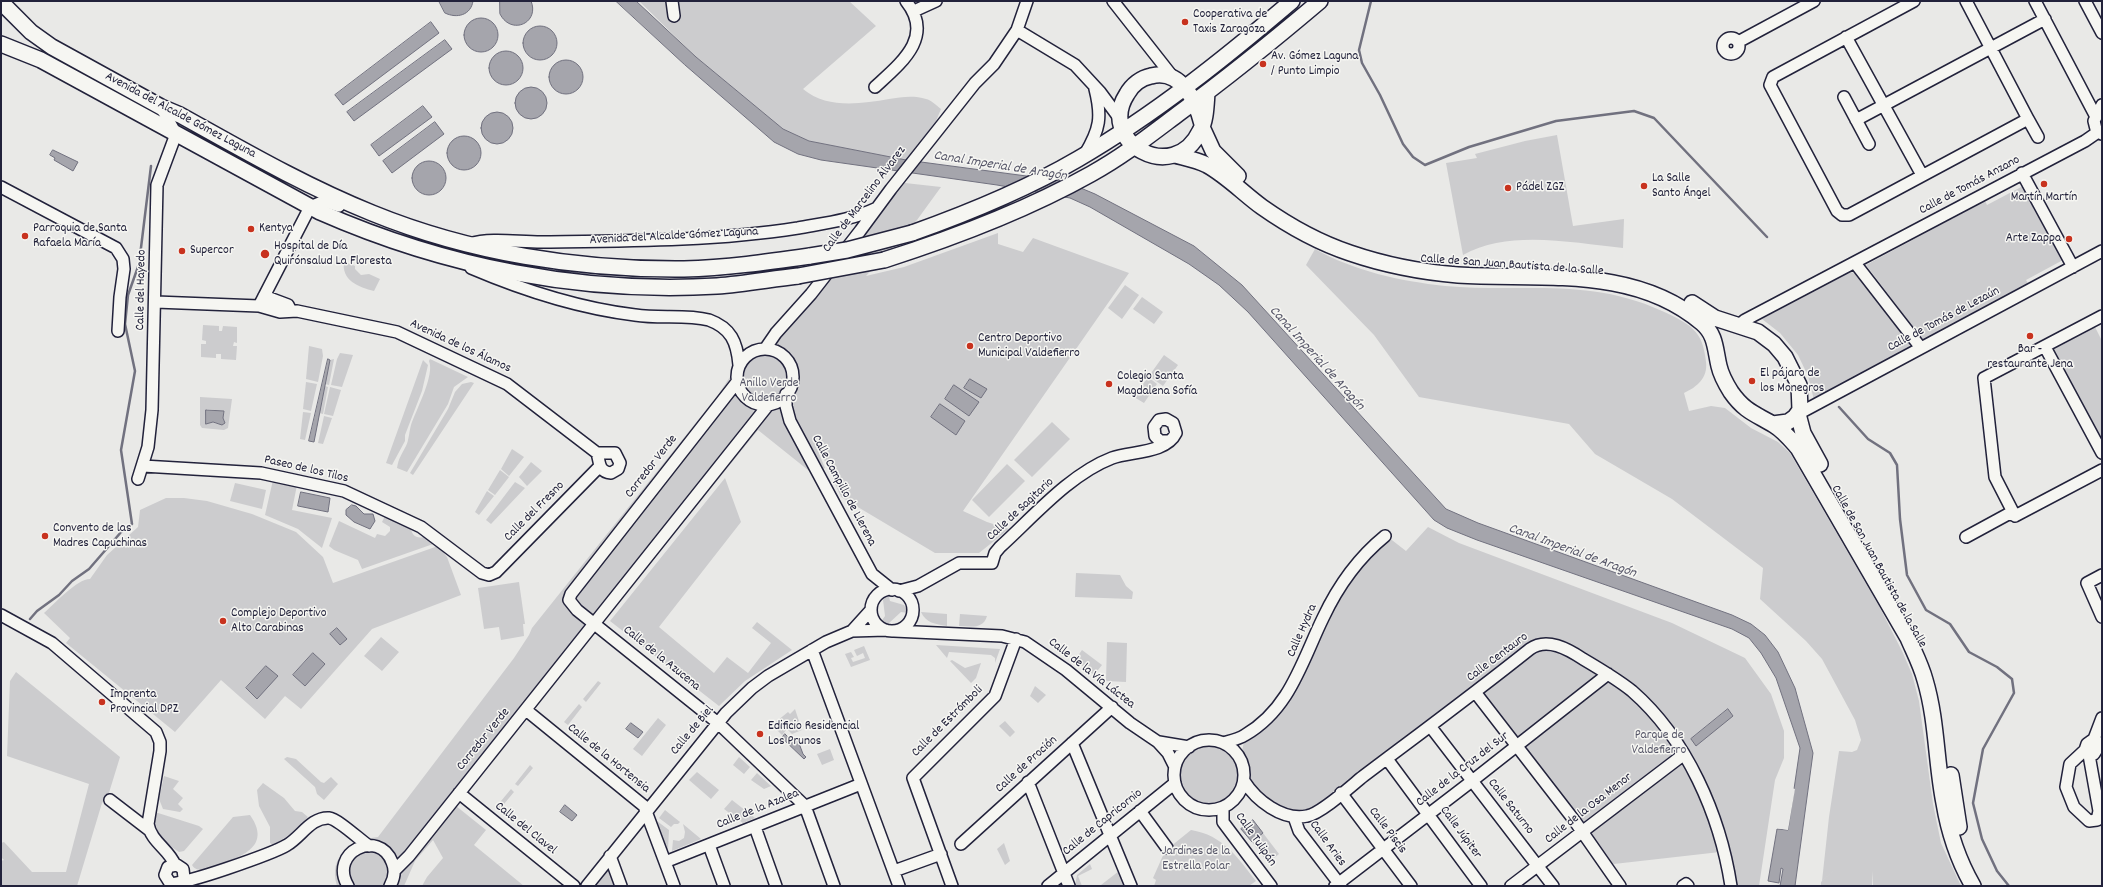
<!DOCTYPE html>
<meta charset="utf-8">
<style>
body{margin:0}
#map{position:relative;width:2103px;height:887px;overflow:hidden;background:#e9e9e7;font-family:Dekko,sans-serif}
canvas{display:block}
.frame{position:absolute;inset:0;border:2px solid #22223b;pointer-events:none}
</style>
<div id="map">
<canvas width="2103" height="887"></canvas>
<div class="frame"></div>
</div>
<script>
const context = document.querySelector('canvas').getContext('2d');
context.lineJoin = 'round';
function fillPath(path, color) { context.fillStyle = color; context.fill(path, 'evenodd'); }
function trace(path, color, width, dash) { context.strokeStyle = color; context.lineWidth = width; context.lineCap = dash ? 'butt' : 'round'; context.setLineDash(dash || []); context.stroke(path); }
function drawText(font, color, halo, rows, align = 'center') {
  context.font = font + ' Dekko,sans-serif'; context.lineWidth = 3; context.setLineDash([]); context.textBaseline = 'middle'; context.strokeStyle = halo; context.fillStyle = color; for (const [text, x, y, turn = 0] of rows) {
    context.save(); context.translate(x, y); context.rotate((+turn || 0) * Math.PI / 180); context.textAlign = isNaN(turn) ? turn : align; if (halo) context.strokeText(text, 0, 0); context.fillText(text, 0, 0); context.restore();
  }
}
const green = new Path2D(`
 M639,1H849L876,26L803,89C827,109 860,104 889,99C901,97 914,95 926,99C931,100 937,106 941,109L936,121L906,160L809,141L783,129L696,57Z
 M1557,135L1573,226L1624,219L1623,248C1573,243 1509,229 1463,255L1446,163L1477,158L1475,154L1525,141Z
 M896,182L941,187L917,220L866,276L904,267L998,233V244L1023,252L1033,238L1129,273L963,511L987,522L1009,529L979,553H935L841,497L826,463L815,444L825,468L813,474L758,430L603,622L591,626L451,802L486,830L474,845L524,886H422L427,877L443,858L433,840L415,861L404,886H337C328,855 351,841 378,837L514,658L529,635L532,628L718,395C730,378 743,352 765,349Z
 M2023,186L2034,204L2033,208L2063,260L2026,280L2029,285L1923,340L1866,265L1985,201L1987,205Z
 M1315,249C1354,271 1400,281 1445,286C1522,293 1588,277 1662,311C1690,324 1703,330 1706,362C1708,378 1697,387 1684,393L1689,411L1711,406L1725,408L1751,428L1778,442L1790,453L1879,606L1902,651L1912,674L1919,701L1933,804L1941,843L1961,886H1873L1872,871V886H1821V882L1841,864L1822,881L1829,817L1839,751L1852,752L1857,750L1861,740L1855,720L1822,659L1806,641L1760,599L1763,568L1672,499L1595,454L1569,424L1419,397L1374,335L1306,265Z
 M344,261L355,266V269L361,275L369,274L380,279L374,291C359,287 341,281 344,261Z
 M1851,272L1855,274L1909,343L1910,347L1814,400L1808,376L1798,355L1780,333L1762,319Z
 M1125,285L1139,295L1122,319L1108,308Z
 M1142,297L1163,312L1154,324L1133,309Z
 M203,325L219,326V331H222L223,326L237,327V343L234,342L233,346H237L236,360L221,359V354H216V358L201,357V344H206V341L202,340Z
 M2094,325L2102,341V445L2050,348Z
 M309,346L322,349L323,356L318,382L306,379Z
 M340,353L353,355L342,387L331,385L337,359Z
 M1164,355L1178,365L1163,386L1149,376Z
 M334,359L329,385L325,384L330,360Z
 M430,359L468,377L454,387L448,404L407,472L397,468C399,457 401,456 406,446C409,440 409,432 411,425C416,410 435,375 429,361Z
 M423,360L428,365L422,391L405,435V441L392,465L386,463Z
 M1148,377L1157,384L1144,403L1134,397Z
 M306,382L317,384L311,411L303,409Z
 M471,382L474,383L413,475L410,473L448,409L455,392L462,384Z
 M325,386L328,387L323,414L319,413Z
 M330,387L341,390L333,416L324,414Z
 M200,397L232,399L228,428L224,430L202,428L200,425ZM207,409L224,411L223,418L225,422L218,424L211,422L208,424L205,420Z
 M303,412L311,413L305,440L300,439Z
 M324,416L332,418L323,444L318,443Z
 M1052,422L1070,439L1032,477L1014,460Z
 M512,449L524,457L509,476L501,469Z
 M531,462L542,471L527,486L519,477Z
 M1007,464L1025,481L989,517L972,500Z
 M500,470L509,477L495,495L488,490Z
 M725,478L741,522L659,627L714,673L727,657L748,673L771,643L752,628L757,622L792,650L745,681L719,706L610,621Z
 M273,480L297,485L292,510L332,518L322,548L298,529L265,515Z
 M515,482L525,488L491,524L486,520Z
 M235,483L266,490L262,509L230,501Z
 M487,491L494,496L479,515L475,512Z
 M166,498H184L207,501L252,514L296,532L323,557L333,583L438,546L447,557L461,595L372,629L301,709L285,696L265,719L221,680L175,732L66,643L70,638L44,613C54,604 77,579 90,579L107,555L138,527L140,510Z
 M386,514L411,527C411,536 418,540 426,536L436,543L362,569L358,560L334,550L329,546L339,521L375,538L377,534L385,536L390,531V527L382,522Z
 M1428,527L1459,543L1672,623L1745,658L1771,694L1784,731V758L1775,780L1759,886H1731L1720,852L1605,865L1475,687L1309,813H1293L1257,795L1248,783V772L1242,751L1244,742L1281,709L1295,691L1327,617L1354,573L1388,537L1406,551Z
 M1076,573L1120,575L1126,586L1133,592L1132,599L1075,597Z
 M519,582L525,624H523L524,636L501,640L499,627L484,629L478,588Z
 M888,593L890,601L904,605L908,613L901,612L888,624L880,623L885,616L883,600Z
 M921,612L947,614V626C935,624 926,623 921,612Z
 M960,614L987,616C983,630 970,626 959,626Z
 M381,637L399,652L382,671L364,656Z
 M1107,642L1127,643L1126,682L1106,681Z
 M936,645L1000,649L995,663V658L991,655L949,652L947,658Z
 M864,646L870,660L851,667L845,654L851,652L854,657L851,658L853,662L865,658L863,653L857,656L854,650Z
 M1082,650L1102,665L1094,675L1075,660Z
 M952,660L965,668L981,663L976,678L971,683L950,661Z
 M16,672L120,757L108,796L102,803L77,886H1V861L4,860L1,857V843L4,842L32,872H66L89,784L7,756L10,681Z
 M598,681L601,683L586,702L583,699Z
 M1035,686L1046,695L1038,703L1030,696Z
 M579,704L582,707L568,725L564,722Z
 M795,709L802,730L792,734L787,729L782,735L772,725L788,712L790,714Z
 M658,718L666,725L642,756L633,749Z
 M1005,721L1015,732L1010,737L999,726Z
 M1180 774a30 30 0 1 1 60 0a30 30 0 1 1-60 0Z
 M830,749L834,760L822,765L817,754Z
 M287,757L296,759L321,782L324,783L331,777L338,784L324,800L317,794L315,787L284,759Z
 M739,757L750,767L744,774L733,765Z
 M530,765L533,768L518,786L515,784Z
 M697,772L719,790L711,799L689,780Z
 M757,773L771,786L764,789L751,780Z
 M164,776L179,781L173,789L183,798L178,804L183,809L180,812L163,809L159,799Z
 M263,783L284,798L295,811L302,812L308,817L294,832L273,845L270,843V827L259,806L257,790Z
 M511,789L514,792L499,810L496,807Z
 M732,800L755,818L743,823L724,809Z
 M665,810L680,822L678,824H674L671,827L659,818Z
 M155,812L199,826L203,829L184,851L179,852C165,843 152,830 155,812Z
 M250,815C276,852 229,860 203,870C198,870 194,869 192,865L233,817Z
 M657,821L669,830L668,850L666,848Z
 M683,824L701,839L672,851L673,840L679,841L684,838L685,832Z
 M1191,830C1223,835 1238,858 1256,881L1249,886H1154L1156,880L1153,878L1165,851Z
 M1263,833L1279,854L1268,863L1252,842Z
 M1004,843L1010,861L1005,865L997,849Z
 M1090,864L1092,869L1078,876L1082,886H1075L1077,875Z
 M608,869L615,886H593Z
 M1119,871L1126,886H1102L1101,885Z`);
const water = new Path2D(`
 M439,1H473C471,15 457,19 445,13Z
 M500,1H531C540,23 511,36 500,14Z
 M616,1H636L696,57L783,129L809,141L906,160L1064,181L1095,194L1194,246L1242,285L1446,509L1478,523L1732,615L1751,624L1765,635L1778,652L1795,688L1813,753L1795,886H1780L1783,869L1781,868L1779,883L1768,881L1777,829L1788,830L1800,748L1776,678L1761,653L1749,638L1732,629L1477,540L1447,528L1434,520L1248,312L1219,285L1189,264L1090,207L1070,198L997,185L821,160L798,154L774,142L685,65Z
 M464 35a17 17 0 1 1 34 0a17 17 0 1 1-34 0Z
 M431,22L439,33L343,105L335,95Z
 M523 43a17 17 0 1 1 34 0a17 17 0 1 1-34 0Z
 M445,40L452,49L354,121L347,112Z
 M489 68a17 17 0 1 1 34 0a17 17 0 1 1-34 0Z
 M549 77a17 17 0 1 1 34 0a17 17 0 1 1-34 0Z
 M515 103a16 16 0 1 1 32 0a16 16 0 1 1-32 0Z
 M423,106L432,117L379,156L371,145Z
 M481 128a16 16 0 1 1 32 0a16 16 0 1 1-32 0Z
 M435,122L444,134L392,173L383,161Z
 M447 153a17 17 0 1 1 34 0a17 17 0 1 1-34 0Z
 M53,150L78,162L73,171L54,160L55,158L50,155Z
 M412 178a17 17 0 1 1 34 0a17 17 0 1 1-34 0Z
 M328,359L330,360L314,442L309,441Z
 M970,379L987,389L981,398L964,388Z
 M954,385L979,402L969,416L945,399Z
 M940,404L965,421L956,435L931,417Z
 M206,410L224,411L223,418L225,423L222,425L213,422L206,424Z
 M301,492L330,498L328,512L298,506Z
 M352,505L356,506L364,514H373L375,521L370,529L354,522L346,515V510Z
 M337,628L347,639L340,645L330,634Z
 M313,653L325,664L305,686L293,675Z
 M266,666L278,676L257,699L246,688Z
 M1728,709L1733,716L1696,746L1691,739Z
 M631,723L643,732L638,738L626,729Z
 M785,734L791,740L797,738L803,754L806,757L804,759L782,738Z
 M565,805L577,815L572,821L560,812Z
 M1253,820L1263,833L1252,842L1241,829Z`);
const pier = new Path2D(`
 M1792,788L1795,789L1788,830L1775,828L1776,827L1786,828Z`);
const stream = new Path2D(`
 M1371,1L1359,50L1362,63L1380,95L1403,144L1413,157L1425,165L1469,147L1556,121L1634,111L1654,118L1767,237
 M1839,407L1868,439L1890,453L1897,465L1900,519L1907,575L1926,610L1950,624L1969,652L1997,667L2012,679L2014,693L1983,749L1973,803L1982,839L1997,871L2009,886
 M30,619L37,611L59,595L72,581L89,569L122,531L132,524L121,450L135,371L125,324L128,295L139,264L151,166`);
const minor = new Path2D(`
 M672,1L674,16
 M1113,1L1172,76
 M1914,1L1773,77L1770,85L1837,211L1842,215H1849L2028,119L1966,1
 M2035,1L2095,115
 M2085,1L2102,33
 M914,11L936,1
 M1017,30L1075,65L1100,92L1120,119
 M1846,37L1922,175
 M1723 46a8 8 0 1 1 16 0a8 8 0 1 1-16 0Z
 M1738,42L1814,1
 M875,87C901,63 935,37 906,1
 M1844,97L1869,144
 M2102,105L2094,121L2096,129L2102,134
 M2028,119L2038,137
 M1856,120L2045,19
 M1085,154C1100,129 1102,117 1095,89
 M2022,173L2073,267
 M1,187L116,248L123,259L124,269L120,297L118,331
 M469,244C494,237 521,243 547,242C631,241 715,241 798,228C825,223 852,220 877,208
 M1855,263L1921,348
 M471,268C525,291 577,308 635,315C660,319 685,314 709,320C731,328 737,342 739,365
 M264,296L288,305L291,311
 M156,302L259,306L280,312L297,311L397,332L507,384L597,453C600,462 598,472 611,473L618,469L620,463L615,453H597
 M259,306L310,207L324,201L339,206
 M2102,316L1984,378L1995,477L2015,516L2102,470
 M1739,325L1745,320L2085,141L2098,132
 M2045,347L2102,453
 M765,349L776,333L811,294L860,231L891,189L975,83L994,64L1017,30L1027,1
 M737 377a28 28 0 1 1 56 0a28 28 0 1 1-56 0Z
 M737,382L571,594L569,600L577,610L718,723L805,806L834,886
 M786,394V406L790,421L872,574L892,590
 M1798,414L2102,251
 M143,466L261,473L344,491L421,527L482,573L489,575L496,572L600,466
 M138,479L148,447L152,410L157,185L176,134L161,107
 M1966,537L2012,512
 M2102,575L2087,583L2102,617
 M871 610a21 21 0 1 1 42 0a21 21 0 1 1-42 0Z
 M899,591L918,586L959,563H992L995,553L1000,547C1033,517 1070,474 1112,458C1130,451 1166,454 1176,433L1173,423L1166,419L1159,420L1154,427L1155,436L1160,441H1168
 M1,615L52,643L156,732L160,742V751L148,824C151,842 169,849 175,865
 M852,631L871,610
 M894,631L1002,636L1025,642L1066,670L1130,723L1158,742L1168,753L1175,767
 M812,650L899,886
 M1475,692L1574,820L1620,886
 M526,710L644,806L674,886
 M1430,726L1553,886
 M2094,739L2100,744L2094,754L2089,755L2085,750L2087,744L2094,739L2102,718
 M1174 775a35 35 0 1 1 70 0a35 35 0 1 1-70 0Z
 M1159,742L1189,747
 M1072,743L1131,886
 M1223,743C1230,741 1239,739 1245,735C1290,709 1302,661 1323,618C1338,586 1358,558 1385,536
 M2085,750L2070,764L2066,787L2074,807L2089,821L2097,820L2099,811L2089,755
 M1387,759L1481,886
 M1244,781C1256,800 1282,821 1307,816C1320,814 1349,788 1361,778C1418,735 1475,693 1530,649C1547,637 1568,649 1583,659C1600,669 1617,679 1632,691C1687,739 1720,815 1731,886
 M1028,782L1069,886
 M459,793L574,886
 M1341,793L1411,886
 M110,800L149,830
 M1223,807V822L1271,886
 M1140,811L1167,848
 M1294,817L1299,831L1341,886
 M755,827L776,886
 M961,844L1112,707
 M709,845L724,886
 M610,856L621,886
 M665,862L861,784
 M394,871L409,856L769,404
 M894,871L941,854
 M181,883L184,878L183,869L177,865L168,867L165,875L170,883C179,887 274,853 287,845C301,837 311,817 329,818C338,819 360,840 369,846
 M348,886C328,852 379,828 392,862C396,871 394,879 390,886
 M587,886L726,713L752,688L768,676L826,642L852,631L886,630
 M952,886L913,778L995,696L1016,639
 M1048,886L1175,783
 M1335,886L1472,781L1608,674
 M1511,886L1683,755
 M1683,886L1686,884L1688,886`);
const major = new Path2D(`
 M1,2L31,32L52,47L161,107L180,115C243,150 305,186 372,213C470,253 579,270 684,269C726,268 768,262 810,256
 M1,44L41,60L320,212C445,267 581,294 717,286C744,284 771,279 798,276
 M1202,124C1196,100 1180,68 1151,76C1141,78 1132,85 1127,94C1096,142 1174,186 1200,131C1206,121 1206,105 1207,93
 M1202,127L1213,151L1238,176
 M1175,155C1186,158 1197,160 1207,165C1227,176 1244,194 1262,207C1289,226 1320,243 1350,253C1385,265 1421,272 1458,275C1541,280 1634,265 1702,323C1716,335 1715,349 1719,366C1721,375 1726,384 1731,392C1745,412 1756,414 1774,425C1784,431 1791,440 1798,448L1908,638C1914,652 1921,665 1925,680C1937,720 1936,763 1944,803C1949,833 1958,860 1973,886
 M912,233C968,213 1025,190 1078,159C1154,115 1225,58 1292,1
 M884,260C956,237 1025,211 1091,174C1122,157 1150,135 1178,114C1227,78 1274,40 1320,1
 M1692,303L1715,318L1758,332L1774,344L1785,357L1799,385L1800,410L1795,417L1788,422L1773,424
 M1798,414L1803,433L1820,464
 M1951,775L1959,827`);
const majorBridge = new Path2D(`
 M810,256L847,250L912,233
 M798,276L884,260`);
const markers = [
 [1185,22,4,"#c8321e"],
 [1263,64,4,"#c8321e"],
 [2044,184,4,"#c8321e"],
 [1644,186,4,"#c8321e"],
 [1508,188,4,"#c8321e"],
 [251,229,4,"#c8321e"],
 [25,236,4,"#c8321e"],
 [2069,239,4,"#c8321e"],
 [182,251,4,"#c8321e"],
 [265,254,5,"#c8321e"],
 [2030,336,4,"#c8321e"],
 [970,346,4,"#c8321e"],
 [1752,381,4,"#c8321e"],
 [1109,384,4,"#c8321e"],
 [45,536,4,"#c8321e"],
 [223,621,4,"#c8321e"],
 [102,702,4,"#c8321e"],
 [760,734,4,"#c8321e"]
];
const poiNames = [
 ["Cooperativa de",1193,15],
 ["Taxis Zaragoza",1193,30],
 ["Av. Gómez Laguna",1271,57],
 ["/ Punto Limpio",1271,72],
 ["La Salle",1652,179],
 ["Santo Ángel",1652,194],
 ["Pádel ZGZ",1516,188],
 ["Martín Martín",2044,198,"center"],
 ["Parroquia de Santa",33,229],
 ["Rafaela María",33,244],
 ["Kentya",259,229],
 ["Arte Zappa",2061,239,"right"],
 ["Hospital de Día",274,247],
 ["Quirónsalud La Floresta",274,262],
 ["Supercor",190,251],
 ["Centro Deportivo",978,339],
 ["Municipal Valdefierro",978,354],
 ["Bar -",2030,350,"center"],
 ["restaurante Jena",2030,365,"center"],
 ["El pájaro de",1760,374],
 ["los Monegros",1760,389],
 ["Colegio Santa",1117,377],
 ["Magdalena Sofía",1117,392],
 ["Convento de las",53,529],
 ["Madres Capuchinas",53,544],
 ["Complejo Deportivo",231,614],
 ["Alto Carabinas",231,629],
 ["Imprenta",110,695],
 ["Provincial DPZ",110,710],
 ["Edificio Residencial",768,727],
 ["Los Prunos",768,742]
];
const streetNames = [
 ["Avenida del Alcalde Gómez Laguna",180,116,28],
 ["Calle de Tomás Anzano",1970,186,-28],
 ["Calle de Marcelino Álvarez",865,200,-53],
 ["Avenida del Alcalde Gómez Laguna",674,237,-3],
 ["Calle de San Juan Bautista de la Salle",1512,266,4],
 ["Calle del Hayedo",142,290,-89],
 ["Calle de Tomás de Lezaún",1944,320,-28],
 ["Avenida de los Álamos",460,347,25],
 ["Corredor Verde",652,467,-52],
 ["Paseo de los Tilos",306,470,13],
 ["Calle Campillo de Llerena",843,491,62],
 ["Calle de Sagitario",1021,510,-43],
 ["Calle del Fresno",535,512,-45],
 ["Calle de San Juan Bautista de la Salle",1878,567,61],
 ["Calle Hydra",1303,631,-66],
 ["Calle Centauro",1498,658,-37],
 ["Calle de la Azucena",661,659,39],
 ["Calle de la Vía Láctea",1091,674,38],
 ["Calle de Estrómboli",948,722,-45],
 ["Calle de Biel",693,731,-50],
 ["Corredor Verde",484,740,-51],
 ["Calle de la Hortensia",608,759,39],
 ["Calle de Proción",1027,765,-42],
 ["Calle de la Cruz del Sur",1463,770,-38],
 ["Calle Saturno",1510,807,52],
 ["Calle de la Osa Menor",1589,809,-38],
 ["Calle de la Azalea",758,810,-22],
 ["Calle de Capricornio",1103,823,-39],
 ["Calle del Clavel",525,829,39],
 ["Calle Piscis",1387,831,53],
 ["Calle Júpiter",1460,833,54],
 ["Calle Tulipán",1255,840,55],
 ["Calle Aries",1327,844,54]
];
const parkNames = [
 ["Anillo Verde",769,384],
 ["Valdefierro",769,399],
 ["Parque de",1659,736],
 ["Valdefierro",1659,751],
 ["Jardines de la",1196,852],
 ["Estrella Polar",1196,867]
];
const waterNames = [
 ["Canal Imperial de Aragón",1000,167,9],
 ["Canal Imperial de Aragón",1316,359,48],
 ["Canal Imperial de Aragón",1572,552,20]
];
fillPath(green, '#ccccce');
fillPath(water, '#a5a5ac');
trace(water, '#71717f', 1);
fillPath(pier, '#e9e9e7');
trace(stream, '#71717f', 2.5);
trace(minor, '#22223b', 14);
trace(major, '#22223b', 18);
trace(minor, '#f6f6f2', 11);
trace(major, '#f6f6f2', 15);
trace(majorBridge, '#22223b', 18, []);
trace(majorBridge, '#f6f6f2', 15);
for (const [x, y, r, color] of markers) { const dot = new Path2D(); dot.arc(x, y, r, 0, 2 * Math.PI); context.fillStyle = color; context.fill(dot); trace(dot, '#f6f6f2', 1.5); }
drawText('13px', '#22223b', '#f6f6f2', poiNames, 'left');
drawText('13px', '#22223b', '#f6f6f2', streetNames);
drawText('13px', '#555567', '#f6f6f2', parkNames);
drawText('italic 14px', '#565668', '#f6f6f2', waterNames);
</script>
